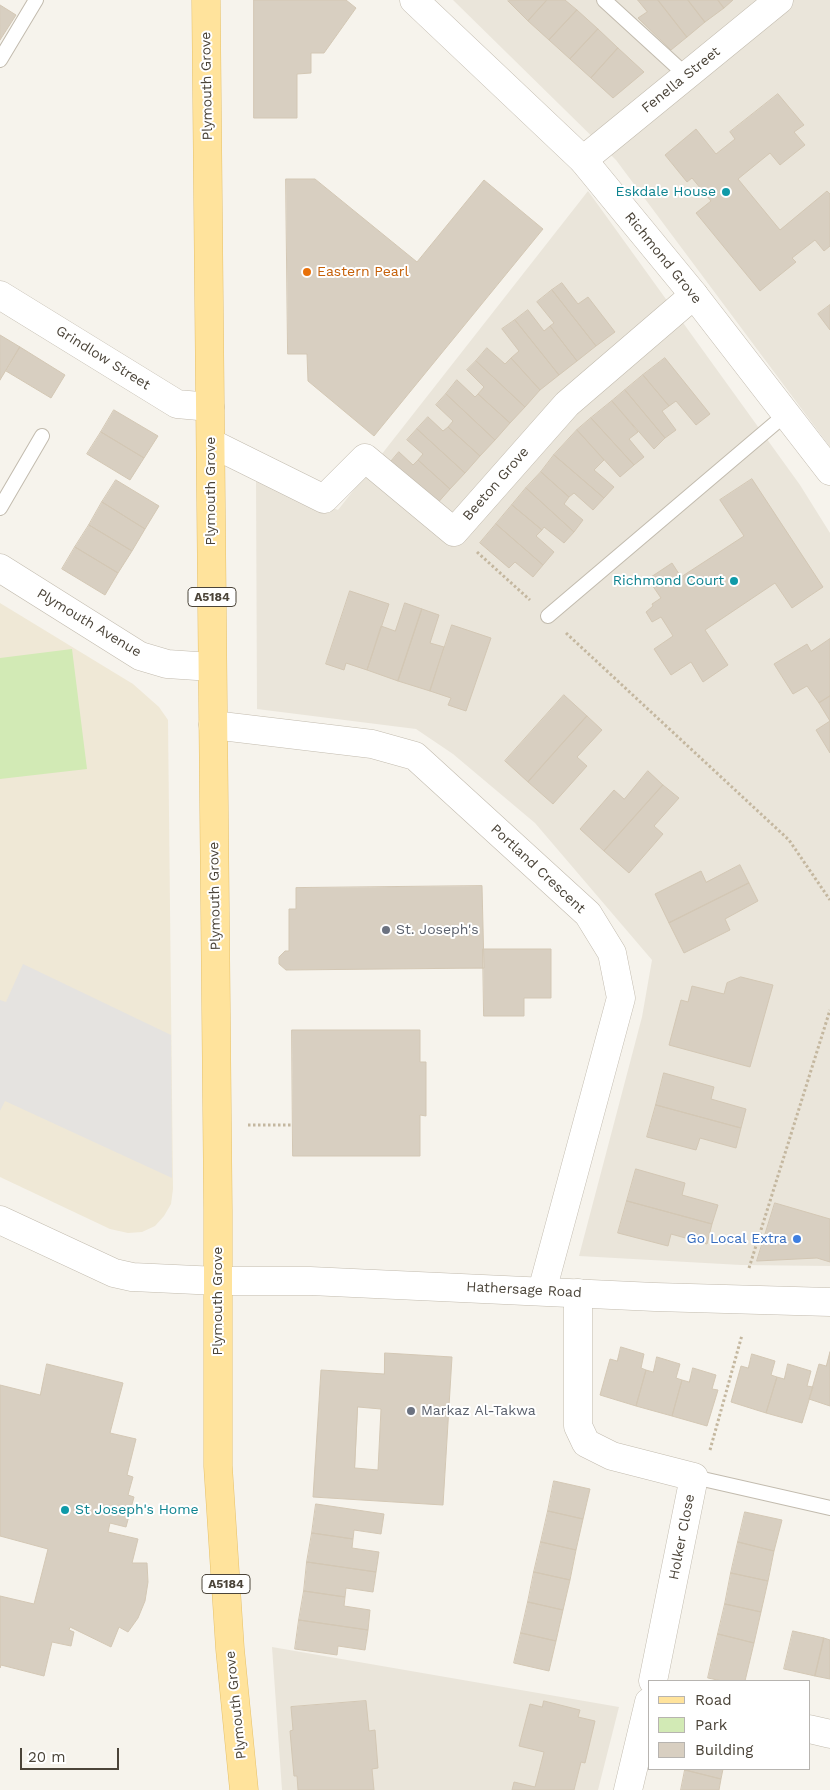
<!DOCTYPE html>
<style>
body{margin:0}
#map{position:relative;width:830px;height:1790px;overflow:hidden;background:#f6f3ec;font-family:"Work Sans",sans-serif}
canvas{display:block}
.legend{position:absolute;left:648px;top:1680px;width:162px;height:90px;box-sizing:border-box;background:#fff;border:1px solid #b7b4b0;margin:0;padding:6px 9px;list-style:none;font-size:15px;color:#4b4439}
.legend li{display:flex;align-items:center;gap:10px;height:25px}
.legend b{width:25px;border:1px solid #b7b4b0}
.scale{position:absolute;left:20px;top:1748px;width:99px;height:22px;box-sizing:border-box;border:2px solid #4b4439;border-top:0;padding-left:6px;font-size:15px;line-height:18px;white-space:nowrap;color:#4b4439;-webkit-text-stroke:4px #fff;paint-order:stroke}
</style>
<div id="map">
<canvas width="830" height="1790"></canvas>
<ul class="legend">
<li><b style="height:6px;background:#ffe39c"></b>Road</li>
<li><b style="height:14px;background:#d2eab5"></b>Park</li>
<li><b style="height:14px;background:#d8cfc1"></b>Building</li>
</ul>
<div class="scale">20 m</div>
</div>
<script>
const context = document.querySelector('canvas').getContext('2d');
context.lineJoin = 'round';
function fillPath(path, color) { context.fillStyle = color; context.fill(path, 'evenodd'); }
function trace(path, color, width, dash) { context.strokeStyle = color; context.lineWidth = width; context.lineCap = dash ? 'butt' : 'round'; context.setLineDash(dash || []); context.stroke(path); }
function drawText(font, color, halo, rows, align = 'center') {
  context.font = font + ' "Work Sans",sans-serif'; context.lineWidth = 4; context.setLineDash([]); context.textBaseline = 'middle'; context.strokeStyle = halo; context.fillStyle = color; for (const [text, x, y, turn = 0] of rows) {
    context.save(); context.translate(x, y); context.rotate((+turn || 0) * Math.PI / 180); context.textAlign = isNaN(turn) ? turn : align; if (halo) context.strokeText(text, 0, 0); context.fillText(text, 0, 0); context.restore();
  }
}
const residential = new Path2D(`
 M453,0H830V447L616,160Z
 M588,191L800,485L830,533V1266L741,1265L579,1256L642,1017L652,960L535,823L453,754L416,729L257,709L256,478L338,510Z
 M272,1647L619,1707L598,1790H282Z`);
const education = new Path2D(`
 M0,603L133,684L159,707L168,720L173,1189L171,1204L164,1216L155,1226L142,1232L128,1233L110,1229L0,1177Z`);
const green = new Path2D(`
 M72,649L87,769L0,779V658Z`);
const parking = new Path2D(`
 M23,964L171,1035L172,1178L5,1101L0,1111V1000L6,1002Z`);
const building = new Path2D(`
 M254,0H346L356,8L324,53H311V73L297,74V118H254Z
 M509,0H547L528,21L508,1Z
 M547,0H565L577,10L549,40L528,21Z
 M638,0H658L687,37L671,50L638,18L647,12Z
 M658,0H688L705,22L687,37Z
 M688,0H718L724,8L705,22Z
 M718,0H733L724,8Z
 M0,5L16,15L0,40Z
 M577,10L598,29L570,59L549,40Z
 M598,29L618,48L591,78L570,59Z
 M618,48L644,72L613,98L591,78Z
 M778,94L804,125L794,132L805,145L780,165L770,153L738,179L780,230L827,191L830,194V246L824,251L815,240L792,258L796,262L760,291L696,213L711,201L692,178L687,182L665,155L696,129L716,154L735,139L730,132Z
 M286,179H315L417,262L484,180L543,229L374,436L308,381L307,354H288Z
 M562,283L578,304L588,297L615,332L596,346L552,290Z
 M552,290L596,346L577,361L550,326L554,323L537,302Z
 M830,305V330L818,314Z
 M528,310L544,331L550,326L577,361L559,375L515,320Z
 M515,320L559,375L540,390L511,358L519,351L502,329Z
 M0,335L20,347L0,380Z
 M20,347L65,375L51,398L6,371Z
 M487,348L505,364L511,358L540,390L525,407L476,361Z
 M665,358L710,414L696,425L676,401L669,406L643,375Z
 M476,361L525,407L510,423L478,394L484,387L467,370Z
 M643,375L669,406L662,411L676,430L665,438L625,390Z
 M457,380L475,397L478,394L510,423L495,440L446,394Z
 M625,390L665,438L654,449L612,401Z
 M446,394L495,440L480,456L448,427L453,421L436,405Z
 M612,401L638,432L629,439L644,457L634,465L591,418Z
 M114,410L158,436L144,458L101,432Z
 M428,417L443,431L448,427L480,456L465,473L417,429Z
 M591,418L634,465L620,477L577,430Z
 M417,429L465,473L450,489L418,460L423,454L407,440Z
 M577,430L604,460L594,470L614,487L604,498L554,455Z
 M101,432L144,458L130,480L87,454Z
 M399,452L413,465L418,460L450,489L435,506L389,464Z
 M554,455L604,498L593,510L574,493L569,497L541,472Z
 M541,472L569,497L564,504L583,520L574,532L526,488Z
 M752,479L823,587L792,608L775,583L705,630L728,665L703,682L691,662L671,675L654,649L673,636L661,617L652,622L646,612L653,606L652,604L661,598L648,579L672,563L681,577L744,536L720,500Z
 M116,480L159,506L145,529L102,502Z
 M526,488L574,532L564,543L544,527L542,530L512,505Z
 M102,502L145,529L132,551L89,525Z
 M512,505L542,530L536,536L554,552L543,565L496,524Z
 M496,524L543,565L533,577L515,562L509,568L480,543Z
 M89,525L132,551L118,573L75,547Z
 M75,547L118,573L105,595L62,569Z
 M350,591L389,604L367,670L346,663L344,670L326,664Z
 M405,603L422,609L398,681L367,670L381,626L395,631Z
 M422,609L439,615L430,643L444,647L430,691L398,681Z
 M452,625L491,638L466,711L448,705L451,698L430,691Z
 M830,639V696L819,703L807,686L793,694L774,664L807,644L811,651Z
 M564,695L587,716L528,782L505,761Z
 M830,696V753L816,730L830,721L819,703Z
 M587,716L602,730L577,757L587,766L553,804L528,782Z
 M648,771L663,785L604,851L580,829L614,790L624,799Z
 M663,785L679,798L654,826L663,834L629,873L604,851Z
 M740,865L749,883L669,923L655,894L701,871L706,882Z
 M749,883L758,901L725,919L730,930L684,953L669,923Z
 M482,886L484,968L286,970L279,964V957L285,951H289V909H296V888Z
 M483,949H551V998H524V1016H484Z
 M741,977L773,985L750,1067L669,1045L681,1000L688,1002L692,986L724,994L727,983Z
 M292,1030H420V1062H426V1116L420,1115V1156H293Z
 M664,1073L714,1087L711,1099L746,1109L741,1128L656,1105Z
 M656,1105L741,1128L736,1148L700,1138L696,1150L647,1137Z
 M636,1169L685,1183L682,1195L718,1205L712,1224L627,1201Z
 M627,1201L712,1224L707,1244L671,1234L668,1246L618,1233Z
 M775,1203L830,1219V1262L817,1258L757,1261Z
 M621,1347L644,1354L641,1368L646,1370L636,1406L600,1395L610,1359L617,1361Z
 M830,1352V1406L809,1399L819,1364L826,1366Z
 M385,1353L452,1357L443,1505L313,1497L321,1370L384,1374ZM358,1407L381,1409L378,1470L355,1468Z
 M752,1354L775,1361L771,1375L777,1377L766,1413L731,1402L741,1366L748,1368Z
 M657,1357L680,1364L676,1378L682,1380L672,1416L636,1406L646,1370L653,1372Z
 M47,1364L123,1383L110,1433L136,1439L127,1475L133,1477L128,1495L134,1497L126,1527L110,1523L108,1532L138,1539L132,1563H147L148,1582L145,1601L138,1618L128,1632L119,1627L111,1647L70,1627L69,1630L74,1632L71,1646L52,1642L44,1676L1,1665L0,1668V1596L34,1604L48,1549L0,1536V1385L40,1395Z
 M788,1364L811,1371L807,1386L813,1387L802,1423L766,1413L777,1377L784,1379Z
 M693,1368L716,1375L712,1389L718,1390L707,1426L672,1416L682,1380L689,1382Z
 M554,1481L590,1489L583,1519L548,1511Z
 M316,1504L384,1514L381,1534L354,1530L353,1539L312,1533Z
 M548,1511L583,1519L576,1550L541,1542Z
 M745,1512L782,1520L774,1551L738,1542Z
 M312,1533L353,1539L352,1548L379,1552L376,1572L307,1562Z
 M541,1542L576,1550L570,1580L534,1572Z
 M738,1542L774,1551L768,1581L731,1573Z
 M307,1562L376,1572L373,1592L346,1588L345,1597L304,1591Z
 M534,1572L570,1580L563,1610L528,1602Z
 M731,1573L768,1581L761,1612L725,1604Z
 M304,1591L345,1597L344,1606L370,1610L368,1630L299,1620Z
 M528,1602L563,1610L556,1641L521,1633Z
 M725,1604L761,1612L754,1643L718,1634Z
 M299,1620L368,1630L365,1650L338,1646L337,1655L295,1649Z
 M793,1631L824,1638L815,1676L784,1669Z
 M521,1633L556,1641L549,1671L514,1663Z
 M718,1634L754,1643L745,1681H722L708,1678Z
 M824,1638L830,1640V1679L815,1676Z
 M366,1701L369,1731L375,1730L378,1768L372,1769L374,1790H298L297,1776H294L292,1754L290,1731L293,1730L291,1707Z
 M544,1701L580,1710L578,1717L595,1721L585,1763L581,1762L574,1790H512L514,1782L535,1787L544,1752L519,1746L530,1704L542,1707Z
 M685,1769H723L721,1779L685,1770Z
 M685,1770L721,1779L719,1790H681Z`);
const path = new Path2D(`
 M477,552L530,600
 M566,633L789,840L830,900
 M248,1125H293
 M749,1268L830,1010
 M710,1450L742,1335`);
const service = new Path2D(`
 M604,0L686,75
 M0,60L36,0
 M0,508L42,436
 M548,616L786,414
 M694,1477L830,1508`);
const minor = new Path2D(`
 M583,160L779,0
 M0,295L177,404L210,407
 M211,443L324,499L365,458L454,532L567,404L694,295
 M0,568L140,656L167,664L212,667
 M213,725L372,744L415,756L588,914L612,953L621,998L542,1291
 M578,1293V1426L586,1443L612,1456L694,1477L653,1681
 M809,1729L830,1734
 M628,1790L649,1702`);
const tertiary = new Path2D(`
 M414,0L583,160L694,295L830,471
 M0,1220L114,1273L132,1277L218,1281H310L655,1297L830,1302`);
const primary = new Path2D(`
 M206,0L218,1209V1466L230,1649L244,1790`);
const markers = [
 [726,192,5,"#0f9aa8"],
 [307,272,5,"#e8710a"],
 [734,581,5,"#0f9aa8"],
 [386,930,5,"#6b7280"],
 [797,1239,5,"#3f7fe0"],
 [411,1411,5,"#6b7280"],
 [65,1510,5,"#0f9aa8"]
];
const shields = [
 [212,597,48],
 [226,1584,48]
];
const shieldNames = [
 ["A5184",212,597],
 ["A5184",226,1584]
];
const streetNames = [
 ["Fenella Street",681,80,-39],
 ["Plymouth Grove",207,86,-91],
 ["Richmond Grove",663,258,51],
 ["Grindlow Street",103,358,32],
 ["Beeton Grove",496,484,-49],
 ["Plymouth Grove",211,491,-90],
 ["Plymouth Avenue",89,623,31],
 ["Portland Crescent",538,869,43],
 ["Plymouth Grove",215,896,-91],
 ["Hathersage Road",524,1290,3],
 ["Plymouth Grove",218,1301,-90],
 ["Holker Close",682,1537,-79],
 ["Plymouth Grove",236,1705,-96]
];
const cultureNames = [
 ["Eskdale House",716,192],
 ["Richmond Court",724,581],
 ["St Joseph's Home",75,1510,"left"]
];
const foodNames = [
 ["Eastern Pearl",317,272]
];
const worshipNames = [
 ["St. Joseph's",396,930],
 ["Markaz Al-Takwa",421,1411]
];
const shopNames = [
 ["Go Local Extra",787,1239]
];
fillPath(residential, '#eae5da');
fillPath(education, '#efe8d6');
fillPath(green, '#d2eab5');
fillPath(parking, '#e5e3e0');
fillPath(building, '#d8cfc1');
trace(building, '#d3c7b4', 1);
trace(service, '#c2bbae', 16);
trace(minor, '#c2bbae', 29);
trace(tertiary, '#c2bbae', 29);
trace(primary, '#e6c16a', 29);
trace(path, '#c4b79f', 3, [2.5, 2.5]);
trace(service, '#fff', 14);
trace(minor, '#fff', 28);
trace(tertiary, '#fff', 28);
trace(primary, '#ffe39c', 28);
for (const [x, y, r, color] of markers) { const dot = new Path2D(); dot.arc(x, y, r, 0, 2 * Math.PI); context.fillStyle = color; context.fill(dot); trace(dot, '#fff', 2); }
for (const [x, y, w] of shields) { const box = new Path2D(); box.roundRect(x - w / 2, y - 9.5, w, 19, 4); context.fillStyle = '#fff'; context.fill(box); trace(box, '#4b4439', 1); }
drawText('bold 12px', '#4b4439', null, shieldNames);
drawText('14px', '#4b4439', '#fff', streetNames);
drawText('14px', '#0d838f', '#fff', cultureNames, 'right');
drawText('14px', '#c56008', '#fff', foodNames, 'left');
drawText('14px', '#5b616d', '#fff', worshipNames, 'left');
drawText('14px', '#366cbe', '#fff', shopNames, 'right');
</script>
